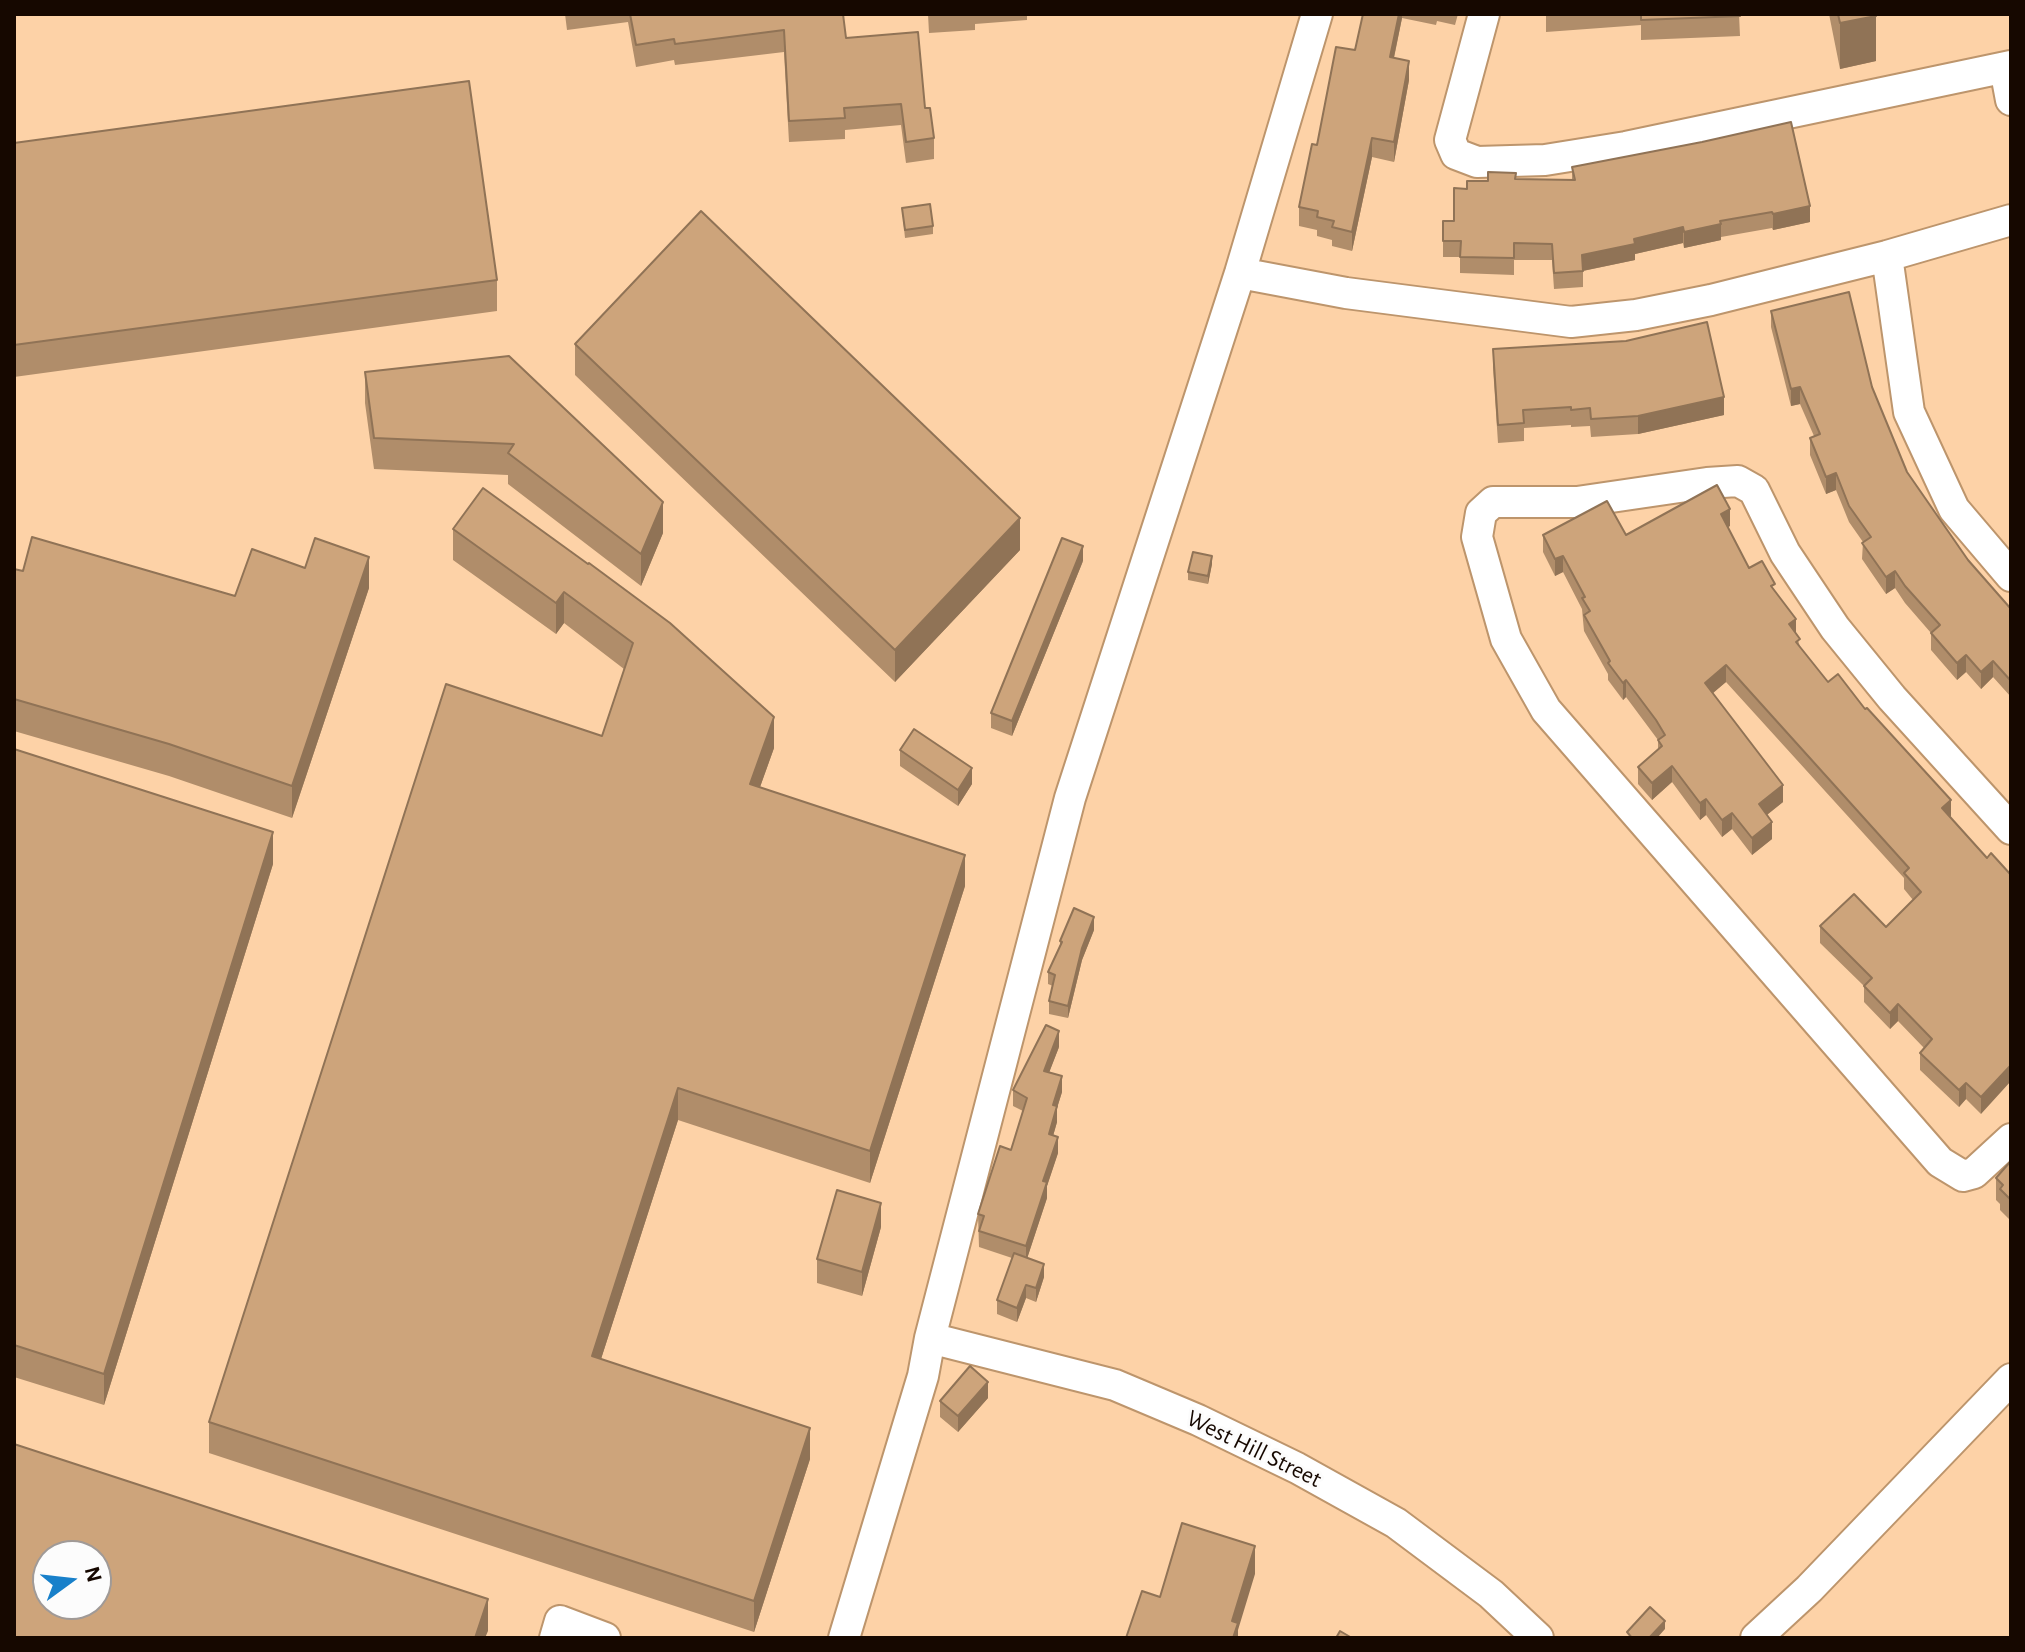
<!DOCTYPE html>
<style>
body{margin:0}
#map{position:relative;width:2025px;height:1652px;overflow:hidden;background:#fdd2a7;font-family:"Alegreya Sans",sans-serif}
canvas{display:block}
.frame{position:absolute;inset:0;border:16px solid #160800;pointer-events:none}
.north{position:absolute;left:32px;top:1540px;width:80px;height:80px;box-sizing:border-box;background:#fcfcfc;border:2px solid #a09a97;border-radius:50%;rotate:75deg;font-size:22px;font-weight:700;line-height:32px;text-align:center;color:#160800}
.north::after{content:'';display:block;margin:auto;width:28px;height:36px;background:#1880ca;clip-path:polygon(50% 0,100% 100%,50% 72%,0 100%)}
</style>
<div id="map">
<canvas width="2025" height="1652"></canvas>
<div class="frame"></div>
<div class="north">N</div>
</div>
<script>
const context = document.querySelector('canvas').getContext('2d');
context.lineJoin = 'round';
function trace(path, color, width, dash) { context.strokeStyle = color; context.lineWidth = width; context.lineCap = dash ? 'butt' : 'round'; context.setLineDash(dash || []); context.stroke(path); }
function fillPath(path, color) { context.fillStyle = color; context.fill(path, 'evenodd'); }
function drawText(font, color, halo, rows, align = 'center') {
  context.font = font + ' "Alegreya Sans",sans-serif'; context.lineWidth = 6; context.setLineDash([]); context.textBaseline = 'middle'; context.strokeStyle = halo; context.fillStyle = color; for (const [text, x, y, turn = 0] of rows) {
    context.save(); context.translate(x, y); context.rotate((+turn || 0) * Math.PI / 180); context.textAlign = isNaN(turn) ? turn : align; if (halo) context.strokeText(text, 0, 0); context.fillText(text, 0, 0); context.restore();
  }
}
const minor = new Path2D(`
 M1484,14L1450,140L1456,154L1477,162L1545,160L1626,147L2011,66
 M2005,68L2011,100
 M1887,256L1909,412L1954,509L2011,576
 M1240,273L1346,293L1571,322L1636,315L1711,300L1887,256L2011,220
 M2011,829L1892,698L1835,628L1785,553L1754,490L1738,481L1707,483L1577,502H1493L1481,513L1477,537L1506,639L1546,710L1940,1162L1963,1176L1974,1173L2011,1139
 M930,1338L1115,1385L1198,1420L1297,1468L1396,1523L1491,1594L1538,1638
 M555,1638L560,1621L605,1638
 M844,1638L923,1376L930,1338L1070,798L1240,273L1317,14
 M1756,1638L1809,1589L2011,1379`);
const wall = new Path2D(`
 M565,14H843L846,38L925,108L934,138V159L906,163L901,125L845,130V139L789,142L784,52L675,65L674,60L636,67L628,22L567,30Z
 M928,14H1028H1027V20L975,24V30L929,33Z
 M1363,14H1458L1455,25L1437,21L1436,25L1402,18L1394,58L1409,80L1394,162L1372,157L1352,251L1332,246V240L1317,236V230L1299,226V207L1317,145L1355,50Z
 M1546,14H1739L1740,36L1641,40V25L1546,32Z
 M1829,14H1875L1876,61L1840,69Z
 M1702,142L1810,222L1773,230L1772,228L1721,237V240L1684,248L1683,243L1635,254V260L1583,271V287L1554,289L1552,260H1514V275L1460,273V257H1443V221H1454L1467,189L1488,181L1515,179L1572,180V167Z
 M14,143L497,280V311L14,377Z
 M902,208L933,226V234L905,238Z
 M1771,311L1872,387L1907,472L1968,560L2011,609V697L1993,677L1981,689L1966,672L1957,680L1931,650V633L1905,603L1895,588L1886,594L1862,559L1863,542L1849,522L1836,490L1826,494L1810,455V438L1814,436L1800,404L1791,406L1771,327Z
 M575,344L1020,550L895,682L575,375Z
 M1493,349L1724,415L1638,434L1591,437L1590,426L1571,427V425L1524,428V441L1498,443L1493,367Z
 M365,372L663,502V533L641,586L508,484V475L374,469L365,403Z
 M483,488L774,748L760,787L965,886L870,1183L678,1120L601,1359L810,1459L754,1632L209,1453V1422L602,736L624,669L564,623L556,634L453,560V529Z
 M1730,526L1728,527L1749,568L1775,592L1796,633L1800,647L1828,682L1987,858L1981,1114L1966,1099L1959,1107L1920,1070V1053L1924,1048L1898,1021L1890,1029L1864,1002V986L1820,943V926L1886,927L1913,900L1904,889V878L1726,682L1712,693L1783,802L1767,815L1772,839L1752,855L1732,829L1722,837L1706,815L1700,820L1672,782L1652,800L1638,784V767L1658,750V740L1626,697L1623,700L1608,680V674L1584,631L1582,609L1563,572L1555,576L1543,552V535H1626Z
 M1083,561L1012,736L991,728V713Z
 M1212,564L1208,584L1188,580V572Z
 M305,568L369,588L292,818L169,776L14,731V569L23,571L235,596Z
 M14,749L273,864L104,1405L14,1377Z
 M900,750L972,784L958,806L900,766Z
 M1094,930L1082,960L1068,1018L1049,1014V1001L1053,986L1048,984V972L1060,945V941Z
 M1059,1047L1049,1072L1062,1092L1057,1108V1122L1053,1136L1058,1153L1047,1186V1198L1027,1258L1044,1277L1036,1302L1026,1298L1017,1322L997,1314V1300L1012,1258L979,1247L978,1214L1011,1150L1023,1111L1013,1106V1090Z
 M2011,1163V1221L2000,1210V1204L1996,1200V1178Z
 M881,1227L862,1296L817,1283V1259Z
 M988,1398L958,1432L940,1417V1401Z`);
const shadedWall = new Path2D(`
 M1399,14H1402V18L1390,76V57Z
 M1876,16V61L1840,69V23Z
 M1409,61V80L1394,162V142Z
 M1372,138V157L1352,251V232Z
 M1810,206V222L1773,230V214Z
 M1721,224V240L1684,248V232Z
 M1683,227V243L1635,254V260L1582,271V255L1634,239Z
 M1800,387V404L1791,406V389Z
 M1724,397V415L1638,434V416Z
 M1836,473V490L1826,494V477Z
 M663,502V533L641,586V554Z
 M1730,509V526L1721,531V514Z
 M1020,518V550L895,682V650Z
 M1083,546V561L1012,736V721Z
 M1212,556V564L1208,584V576Z
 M1563,556V572L1555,576V559Z
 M369,557V588L292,818V786Z
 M1895,571V588L1886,594V577Z
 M564,592V623L556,634V603Z
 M1796,619V636L1789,624Z
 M1966,655V672L1957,680V663Z
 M1993,661V677L1981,689V672Z
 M1726,665V682L1705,700V683Z
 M1626,680V697L1623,700V683Z
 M774,717V748L750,815V784Z
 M1672,766V782L1652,800V783Z
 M972,768V784L958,806V790Z
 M1783,785V802L1759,821V804Z
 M1706,799V815L1700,820V803Z
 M1951,800V817L1942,808Z
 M1732,813V829L1722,837V820Z
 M1772,822V839L1752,855V838Z
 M273,832V864L104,1405V1374Z
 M965,855V886L870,1183V1151Z
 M1094,917V930L1082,960L1068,1018V1006L1082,948Z
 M1898,1004V1021L1890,1029V1013Z
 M1059,1031V1047L1044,1086V1071Z
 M2011,1065V1081L1981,1114V1097Z
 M1062,1076V1092L1057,1108V1122L1049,1150V1134L1053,1105Z
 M1966,1083V1099L1959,1107V1090Z
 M678,1088V1120L592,1387V1356Z
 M1058,1137V1153L1047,1186V1198L1026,1262V1246L1043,1181Z
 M881,1203V1227L862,1296V1272Z
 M1044,1264V1277L1036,1302V1288Z
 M1026,1285V1298L1017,1322V1308Z
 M988,1382V1398L958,1432V1416Z
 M810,1428V1459L754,1632V1601Z
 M1255,1546V1574L1238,1630V1638H1232V1621Z
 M488,1599V1631L485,1638H475Z
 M1665,1621V1629L1657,1638H1649Z`);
const building = new Path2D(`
 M630,14H843L846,38L918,32L925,108H930L934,138L906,142L901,104L844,108L845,118L789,121L784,30L675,44L674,39L636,45Z
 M1363,14H1399L1390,57L1409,61L1394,142L1372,138L1352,232L1332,227L1334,221L1317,217L1318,211L1299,207L1312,144L1317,145L1336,47L1355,50Z
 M1641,14H1739L1740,16L1641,20Z
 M1838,14H1875L1876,16L1840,23Z
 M469,81L497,280L14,345V143Z
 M1791,122L1810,206L1773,214L1772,212L1720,221L1721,224L1684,232L1683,227L1634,239L1635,244L1582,255L1583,271L1554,273L1552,244L1514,243V258L1460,257L1461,241H1443V221H1454V188L1467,189V181H1488V172L1516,173L1515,179L1575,180L1572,167L1702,142Z
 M930,204L933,226L905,230L902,208Z
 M701,211L1020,518L895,650L575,344Z
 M1849,292L1872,387L1907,472L1968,560L2011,609V681L1993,661L1981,672L1966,655L1957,663L1931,633L1940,625L1905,586L1895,571L1886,577L1862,543L1871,537L1849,506L1836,473L1826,477L1810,438L1820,434L1800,387L1791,389L1771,311Z
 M1707,322L1724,397L1638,416L1591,419L1590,408L1571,410V407L1523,410L1524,423L1498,425L1493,349L1626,341Z
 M509,356L663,502L641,554L508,453L514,444L374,438L365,372Z
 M1717,485L1730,509L1721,514L1749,568L1762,561L1775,584L1771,586L1796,619L1789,624L1800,639L1796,642L1828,682L1838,674L1865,709L1867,708L1951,800L1942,808L1987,858L1991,853L2011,875V1065L1981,1097L1966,1083L1959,1090L1920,1053L1932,1039L1898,1004L1890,1013L1864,986L1872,978L1820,926L1854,894L1886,927L1921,892L1904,873L1909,868L1726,665L1705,683L1783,785L1759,804L1772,822L1752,838L1732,813L1722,820L1706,799L1700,803L1672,766L1652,783L1638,767L1662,746L1658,740L1665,735L1656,720L1626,680L1623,683L1608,663L1610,661L1584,615L1590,611L1582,598L1585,597L1563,556L1555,559L1543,535L1607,501L1626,535Z
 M483,488L588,564L589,563L670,623L774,717L750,784L965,855L870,1151L678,1088L592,1356L810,1428L754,1601L209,1422L446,684L602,736L633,643L564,592L556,603L453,529Z
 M32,537L235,596L252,549L305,568L315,538L369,557L292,786L169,744L14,699V569L23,571Z
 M1062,538L1083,546L1012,721L991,713Z
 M1193,552L1212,556L1208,576L1188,572Z
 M914,729L972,768L958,790L900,750Z
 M14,749L273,832L104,1374L14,1345Z
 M1074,908L1094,917L1082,948L1068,1006L1049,1001L1055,975L1048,972L1062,942L1060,941Z
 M1046,1025L1059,1031L1044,1071L1062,1076L1053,1105L1057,1106L1049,1134L1058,1137L1043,1181L1047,1182L1026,1246L979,1231L984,1216L978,1214L1000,1146L1011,1150L1027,1098L1013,1090Z
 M2010,1162L2011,1163V1200L2000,1189L2003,1185L1996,1178Z
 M837,1190L881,1203L862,1272L817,1259Z
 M1014,1253L1044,1264L1036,1288L1026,1285L1017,1308L997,1300Z
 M970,1366L988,1382L958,1416L940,1401Z
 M14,1444L488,1599L475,1638H14ZM48,1556H96V1604H48Z
 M1182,1523L1255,1546L1232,1621L1238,1623L1233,1638H1126L1142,1591L1160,1597Z
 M1650,1607L1665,1621L1649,1638H1632L1627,1632Z
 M1340,1631L1352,1638H1336Z`);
const streetNames = [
 ["West Hill Street",1254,1449,26]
];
trace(minor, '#bd956c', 34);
trace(minor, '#fff', 30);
fillPath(wall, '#b08d6a');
fillPath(shadedWall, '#907356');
fillPath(building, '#cda47b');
trace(building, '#907356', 2);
drawText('24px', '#160800', '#fcfcfc', streetNames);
</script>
